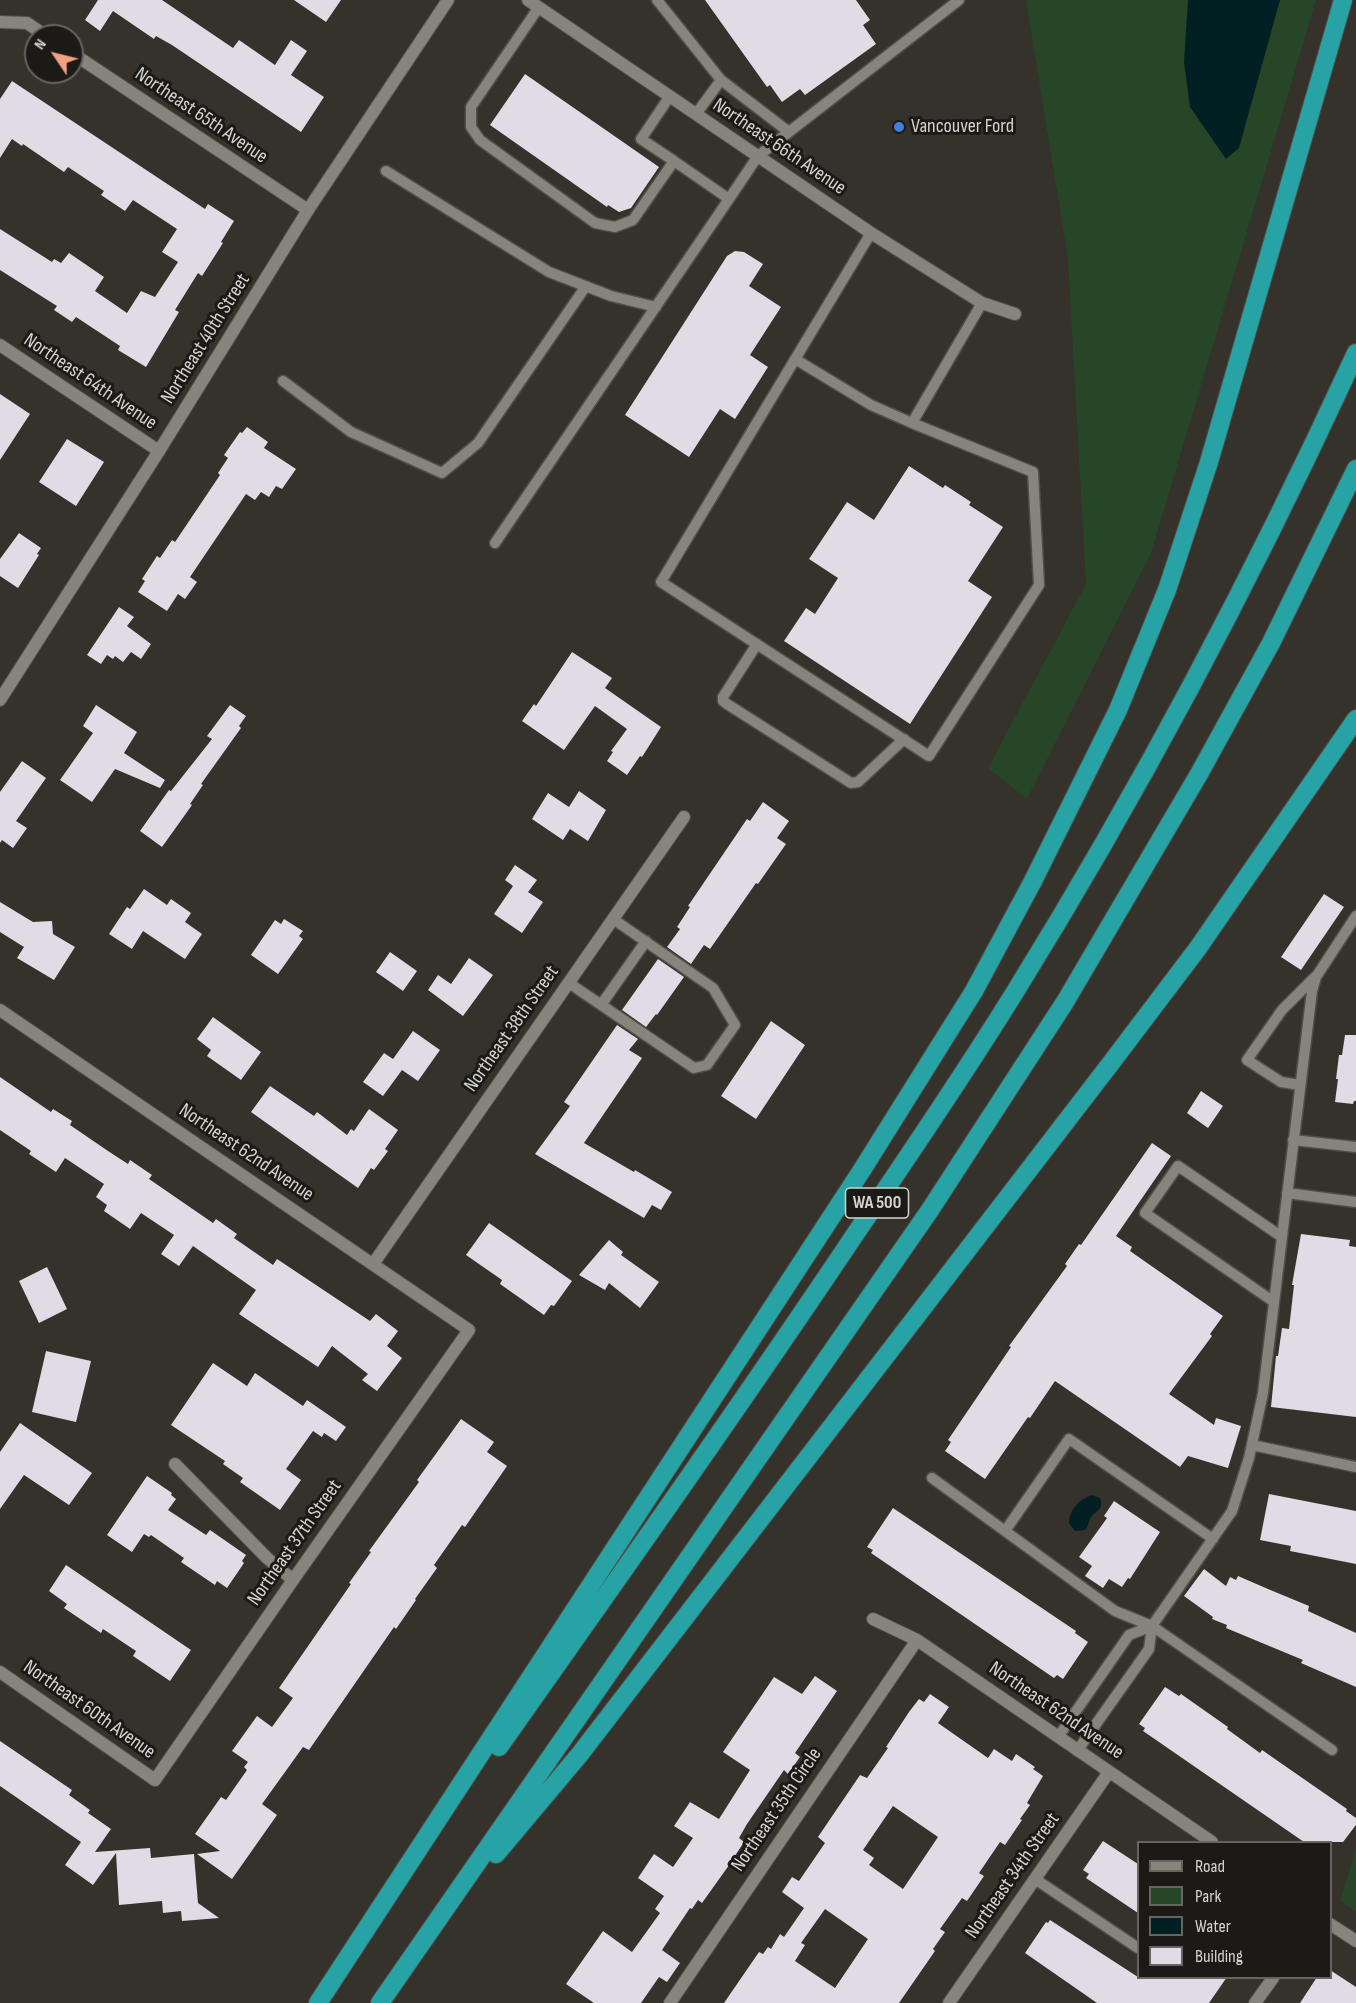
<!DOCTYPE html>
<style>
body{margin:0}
#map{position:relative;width:1356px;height:2003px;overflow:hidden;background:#34322b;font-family:"Sofia Sans Condensed",sans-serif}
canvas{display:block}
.legend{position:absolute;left:1137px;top:1841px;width:195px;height:138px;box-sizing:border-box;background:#1b1a17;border:2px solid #656461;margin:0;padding:8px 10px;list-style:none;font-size:18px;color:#d4d4cf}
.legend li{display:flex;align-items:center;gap:12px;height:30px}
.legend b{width:30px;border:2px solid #656461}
.north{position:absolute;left:24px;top:24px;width:60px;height:60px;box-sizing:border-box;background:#1b1a17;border:2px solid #656461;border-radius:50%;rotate:305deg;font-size:16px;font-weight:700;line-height:24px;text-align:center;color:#d4d4cf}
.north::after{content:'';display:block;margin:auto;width:21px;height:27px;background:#f3a082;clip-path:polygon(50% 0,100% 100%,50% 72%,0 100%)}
</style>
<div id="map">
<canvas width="1356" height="2003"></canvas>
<ul class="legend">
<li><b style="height:8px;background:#86847b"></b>Road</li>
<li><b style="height:16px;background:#274627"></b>Park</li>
<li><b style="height:16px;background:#022023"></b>Water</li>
<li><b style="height:16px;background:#e0dbe4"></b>Building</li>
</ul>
<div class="north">N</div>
</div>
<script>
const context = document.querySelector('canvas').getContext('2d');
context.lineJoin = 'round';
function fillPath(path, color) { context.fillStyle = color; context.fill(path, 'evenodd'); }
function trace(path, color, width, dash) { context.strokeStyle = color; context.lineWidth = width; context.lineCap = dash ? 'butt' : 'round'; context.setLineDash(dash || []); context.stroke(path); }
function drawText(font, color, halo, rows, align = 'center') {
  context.font = font + ' "Sofia Sans Condensed",sans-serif'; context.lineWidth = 6; context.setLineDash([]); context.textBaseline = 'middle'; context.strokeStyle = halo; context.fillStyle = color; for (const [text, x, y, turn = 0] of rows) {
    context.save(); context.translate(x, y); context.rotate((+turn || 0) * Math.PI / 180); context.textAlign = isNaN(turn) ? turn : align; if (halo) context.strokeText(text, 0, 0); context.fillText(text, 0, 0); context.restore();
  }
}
const green = new Path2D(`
 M1026,0H1316L1151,553L1027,799L988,768L1086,584L1068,259Z
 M1356,1849V1912L1340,1901Z`);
const water = new Path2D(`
 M1188,0H1280L1239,148L1226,159L1190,107L1184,62Z
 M1092,1495L1100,1498C1104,1509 1098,1509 1092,1516C1088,1521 1089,1526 1085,1530L1075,1531L1069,1523C1070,1509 1078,1500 1092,1495Z`);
const building = new Path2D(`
 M98,0H162L233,48L239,40L275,65L291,40L307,51L291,75L324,97L301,132L172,45L156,36L154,39L113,11L100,31L85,20Z
 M294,0H341L326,22Z
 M705,0H856L870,20L863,25L876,44L805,95L800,89L782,102L770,85L767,87Z
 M525,74L659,167L631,208L619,212L608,205L607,207L490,125Z
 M12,81L205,209L208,204L234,221L221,242L223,243L202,276L198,273L175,310L179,312L146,367L118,350L120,346L76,317L72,322L54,310L57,306L0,270V229L52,262L54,259L61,263L69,253L104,277L95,291L127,313L141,291L155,297L178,262L162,252L177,229L133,200L125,211L101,195L104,191L68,167L64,172L23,144L22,146L12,139L0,158V99Z
 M735,251L744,252L763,264L749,286L781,307L750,355L768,367L735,419L720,409L689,457L625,415L727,256Z
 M0,394L30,414L0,460Z
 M247,427L268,442L264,448L296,469L282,489L276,486L269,497L261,492L255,500L246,494L190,577L197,582L185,599L178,594L167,611L138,592L145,581L142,579L157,556L160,558L172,540L175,542L220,475L218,473L228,458L224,455L240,432L242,433Z
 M67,439L104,462L76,506L39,482Z
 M909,466L943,488L945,485L971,502L969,505L1003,527L968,581L992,597L910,724L784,641L806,608L815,614L838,578L809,559L847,502L874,520Z
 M19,533L41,548L37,554L39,555L18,588L0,576V559Z
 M119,607L134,617L127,626L151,644L141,659L131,652L123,662L115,656L113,659L107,655L101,664L87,655Z
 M572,652L612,678L605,688L661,727L642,757L640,756L627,775L607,761L613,752L611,751L627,729L595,706L564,750L522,721L534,704L536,706Z
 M96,705L137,732L124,753L165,780L160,788L115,769L92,802L60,780L93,733L83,726Z
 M230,705L246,716L239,726L241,728L201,784L203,785L190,804L192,805L162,847L140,831L169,790L171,791L212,739L207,736Z
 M22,761L46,778L16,821L27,828L13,848L2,840L0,843V792Z
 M579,791L606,810L588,841L570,829L563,840L532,819L548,793L569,807Z
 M763,802L789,821L777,838L786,844L758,884L756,883L710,949L704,945L691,964L667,947L680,929L677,927L690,907L688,906L747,819L750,821Z
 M515,865L537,880L528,892L543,902L522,933L494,914L513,886L505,880Z
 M144,889L167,905L171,899L191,913L185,922L202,934L185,959L143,931L132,949L109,934L127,907L130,909Z
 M1324,894L1344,907L1301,970L1281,957Z
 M0,902L33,922L52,921L53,934L75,947L54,980L17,958L24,947L0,932Z
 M284,919L303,931L299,936L303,939L278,974L251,955L275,920L281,924Z
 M390,952L417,971L403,991L376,972Z
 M469,958L493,975L463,1016L428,990L438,975L451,984Z
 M658,959L684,977L657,1015L656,1014L646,1027L622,1010Z
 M213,1017L261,1052L241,1080L207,1056L211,1050L197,1039Z
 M771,1021L805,1045L756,1119L721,1096Z
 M617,1025L638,1039L629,1050L642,1058L584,1143L634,1172L635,1170L672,1192L661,1210L652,1205L644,1218L535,1154L570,1106L564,1102Z
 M413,1031L440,1050L418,1081L402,1070L383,1096L363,1082L384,1053L393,1059Z
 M1345,1035H1356V1101H1354L1353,1104L1335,1102L1338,1079H1336L1339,1055H1342Z
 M0,1077L51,1112L53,1109L72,1121L70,1125L108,1151L128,1164L130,1160L152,1175L149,1179L213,1223L216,1219L237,1234L234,1238L273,1265L277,1259L370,1321L376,1314L398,1331L387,1346L402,1358L377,1391L362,1380L368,1374L332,1346L318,1367L239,1314L256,1290L193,1246L179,1266L161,1254L174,1235L141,1213L130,1229L104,1211L107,1205L96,1197L104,1184L65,1158L56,1172L29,1154L31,1151L0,1130Z
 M270,1086L314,1116L317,1112L347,1135L351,1129L354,1131L369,1109L398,1130L385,1149L388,1151L374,1170L371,1168L358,1188L251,1112Z
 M1201,1091L1223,1106L1208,1128L1187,1113Z
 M1152,1143L1171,1156L1116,1236L1132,1247L1130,1251L1223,1316L1210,1334L1212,1336L1169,1394L1214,1425L1216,1418L1241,1426L1228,1468L1188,1456L1180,1467L1055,1381L1030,1418L1028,1417L985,1479L945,1451L951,1442L948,1440L1011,1347L1009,1346L1067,1266L1065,1264L1079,1244L1081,1245Z
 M489,1223L572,1281L554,1306L551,1305L544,1315L500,1284L502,1280L466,1255Z
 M1301,1234L1350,1240L1349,1246L1356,1247V1417L1271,1407L1276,1356H1278L1282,1328L1289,1329L1294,1285H1292Z
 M609,1240L623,1252L621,1255L659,1282L640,1308L609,1283L605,1290L579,1275Z
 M47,1267L67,1309L39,1323L19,1281Z
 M46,1351L91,1361L76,1422L32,1412Z
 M213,1363L247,1386L255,1373L303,1406L307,1400L346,1427L336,1441L324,1433L322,1437L313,1431L286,1469L301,1480L280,1510L240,1482L243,1478L223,1464L225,1461L171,1425Z
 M461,1419L494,1442L487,1452L507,1466L465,1527L462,1525L434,1565L437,1568L415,1599L416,1600L396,1629L394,1627L309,1750L303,1747L262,1804L277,1815L232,1879L197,1854L220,1851L195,1834L221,1797L226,1800L247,1770L244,1767L248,1762L232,1751L257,1716L272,1727L293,1698L279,1688L351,1584L349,1583L371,1552L369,1551L419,1482L417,1480Z
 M20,1423L92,1473L69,1505L24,1475L0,1509V1452Z
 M147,1476L172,1493L171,1495L176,1499L168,1510L206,1535L210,1530L246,1555L242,1561L244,1563L227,1588L217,1581L215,1585L181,1562L184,1558L151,1535L149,1537L144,1534L132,1552L107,1535Z
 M1269,1494L1356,1511V1564L1290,1551L1291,1546L1260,1540Z
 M1114,1501L1160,1532L1130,1579L1128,1578L1122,1587L1109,1579L1103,1588L1085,1576L1092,1566L1079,1557L1107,1518L1104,1516Z
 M893,1508L1076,1631L1075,1633L1088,1642L1063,1679L1057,1675L1054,1678L871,1553L873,1550L867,1547Z
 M66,1565L191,1650L170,1681L133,1656L136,1651L103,1629L101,1633L64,1608L67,1604L49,1591Z
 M1204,1569L1226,1586L1230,1577L1236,1580L1238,1576L1268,1589L1309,1606L1308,1611L1356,1633V1687L1301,1663L1303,1660L1226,1628L1227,1625L1212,1619L1213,1617L1184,1596Z
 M815,1676L837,1691L795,1753L800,1757L788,1774L784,1770L747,1824L739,1838L744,1842L727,1868L702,1903L698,1900L692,1909L690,1908L662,1950L680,1963L667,1982L659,1977L641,2003H594L566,1984L603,1931L632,1952L660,1913L655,1909L664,1896L638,1878L654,1854L673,1867L693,1838L674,1826L690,1802L719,1819L750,1770L723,1752L774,1677L802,1694Z
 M1165,1687L1179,1696L1181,1694L1228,1727L1227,1729L1260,1753L1262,1750L1347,1809L1346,1811L1356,1818V1825L1343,1842H1304L1143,1731L1145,1728L1139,1724Z
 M930,1694L949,1707L938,1723L988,1758L994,1749L1012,1761L1016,1754L1035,1767L1033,1769L1043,1776L1027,1803L1030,1805L1020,1819L1022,1820L1005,1845L1000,1842L979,1873L984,1876L967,1901L962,1898L940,1929L945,1932L933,1949L935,1951L899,2003H724L759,1952L763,1954L768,1947L771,1949L780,1934L784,1937L804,1908L782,1892L792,1877L799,1881L825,1843L818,1837L860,1775L867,1778L888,1748L886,1747L909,1712L919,1699L924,1702ZM893,1806L938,1837L903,1889L869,1865L874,1858L863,1850ZM825,1909L868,1939L835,1988L795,1961L805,1945L801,1943Z
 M0,1741L72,1790L69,1795L90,1810L88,1813L111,1829L95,1852L150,1848L151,1858L194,1854L198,1903L219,1918L182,1921L181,1911L163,1913L162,1901L119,1905L116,1853L93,1885L65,1865L81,1842L0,1786Z
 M1103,1841L1138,1864V1913L1086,1878L1089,1874L1083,1870Z
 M1050,1920L1138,1977H1227L1209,2003H1097L1025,1953L1046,1922L1048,1923Z
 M1330,1970L1356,1987V2003H1300L1317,1977H1330Z`);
const service = new Path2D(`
 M657,0L721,80L696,114
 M539,7L471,107V127L480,140L595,223L615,227L633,220L674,161L729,199L758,156L959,0
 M721,80L789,132
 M670,96L641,139L674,161
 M386,171L549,272L611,296L656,307
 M871,233L661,582L929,756L1039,585L1033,472L912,423L982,303
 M795,359L871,405L912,423
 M283,381L351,432L442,473L478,443L586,286
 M495,543L729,199
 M757,644L723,697V701L727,704L851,783L858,782L904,739
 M569,983L694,1068L707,1065L735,1025L713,988L613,919
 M601,1005L646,941
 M1300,1085L1281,1082L1247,1060L1282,1010L1315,977
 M1293,1140L1356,1147
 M1287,1193L1356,1202
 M1274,1302L1145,1213L1178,1166L1282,1237
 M1252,1445L1356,1467
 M932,1478L1005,1531
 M1213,1539L1069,1439L1005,1531L1115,1611L1152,1626L1332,1750
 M1058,1737L1129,1635L1152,1626
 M1077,1751L1149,1649L1152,1626L1232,1511L1249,1458L1263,1393L1312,991L1316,977L1356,916
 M1035,1879L1138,1948`);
const minor = new Path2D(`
 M528,0L871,233L982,303L1015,314
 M0,22L27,23L46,36
 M72,53L308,210
 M0,345L159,451
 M0,1010L469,1330L293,1580L155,1780L0,1672
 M373,1264L684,817
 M175,1464L267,1558L293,1580
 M873,1619L917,1640L1212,1842
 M1330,1924L1356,1941
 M670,2003L917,1640
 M949,2003L1109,1772
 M1255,2003L1273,1978`);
const tertiary = new Path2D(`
 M0,700L159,451L308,210L448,0`);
const motorway = new Path2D(`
 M499,1747C619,1577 740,1406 856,1233C910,1154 964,1074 1015,992C1142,787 1255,573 1356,353
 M496,1854L580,1754L1111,1063L1198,948L1356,719
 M318,2003L862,1170L974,991L1033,881L1118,710L1167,590L1209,462L1343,0
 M380,2003L930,1210L1065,1002L1199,774L1271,643L1356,469`);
const markers = [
 [899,127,6,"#3f7fe0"]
];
const shields = [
 [877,1203,63]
];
const shieldNames = [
 ["WA 500",877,1203]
];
const streetNames = [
 ["Northeast 65th Avenue",201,116,34],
 ["Northeast 66th Avenue",779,147,34],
 ["Northeast 40th Street",206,339,-58],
 ["Northeast 64th Avenue",90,382,34],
 ["Northeast 38th Street",512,1029,-55],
 ["Northeast 62nd Avenue",246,1153,34],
 ["Northeast 37th Street",295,1543,-55],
 ["Northeast 60th Avenue",89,1710,35],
 ["Northeast 62nd Avenue",1056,1711,34],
 ["Northeast 35th Circle",777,1810,-56],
 ["Northeast 34th Street",1013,1876,-55]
];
const poiNames = [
 ["Vancouver Ford",911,127]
];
fillPath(green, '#274627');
fillPath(water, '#022023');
fillPath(building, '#e0dbe4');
trace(service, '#4f4e48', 13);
trace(minor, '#4f4e48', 14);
trace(tertiary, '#4f4e48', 14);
trace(motorway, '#4f4e48', 20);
trace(service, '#86847b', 10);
trace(minor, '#86847b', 12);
trace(tertiary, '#86847b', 12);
trace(motorway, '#27a3a6', 18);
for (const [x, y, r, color] of markers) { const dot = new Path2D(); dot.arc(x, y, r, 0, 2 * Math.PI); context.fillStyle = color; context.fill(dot); trace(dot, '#1b1a17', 2); }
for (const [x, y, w] of shields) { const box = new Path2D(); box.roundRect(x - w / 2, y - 15, w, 30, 4.5); context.fillStyle = '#1b1a17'; context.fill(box); trace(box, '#d4d4cf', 1.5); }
drawText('bold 18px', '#d4d4cf', null, shieldNames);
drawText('20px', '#d4d4cf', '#1b1a17', streetNames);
drawText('20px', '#d4d4cf', '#1b1a17', poiNames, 'left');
</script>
